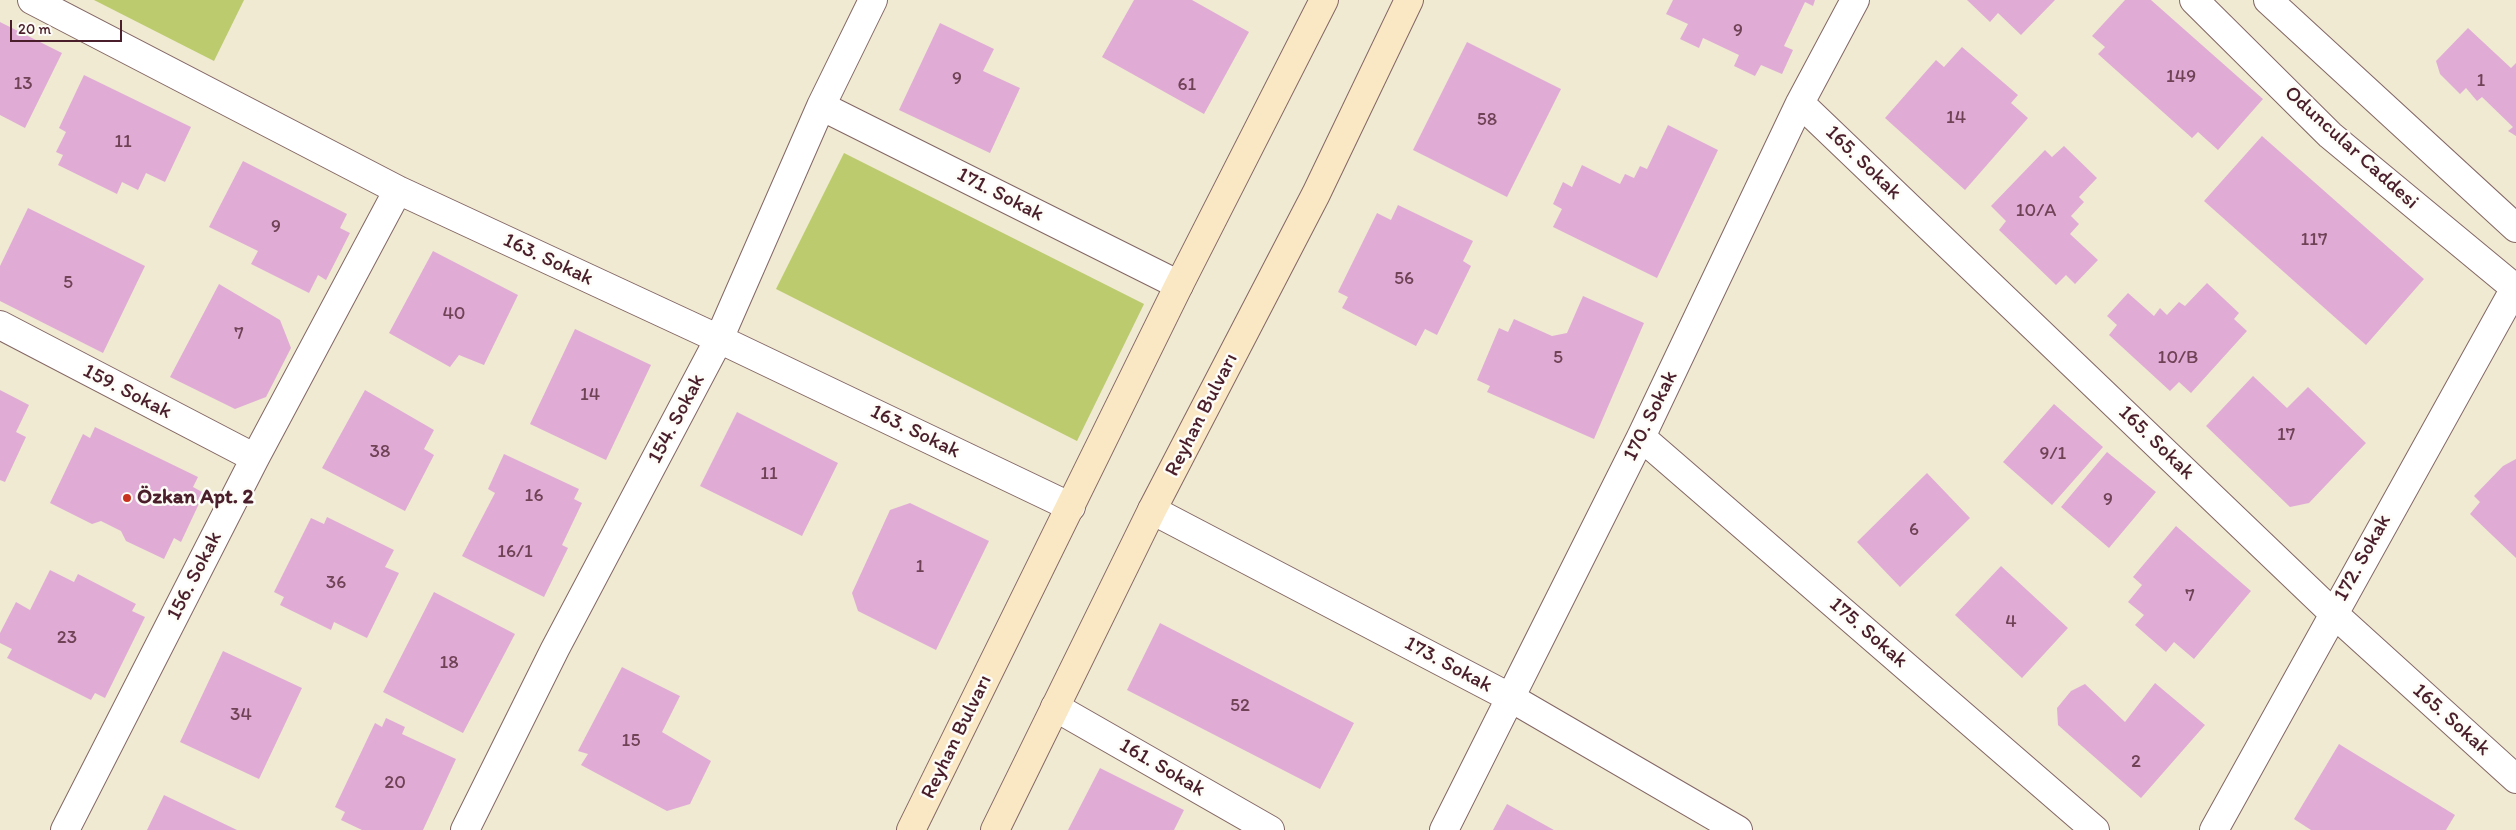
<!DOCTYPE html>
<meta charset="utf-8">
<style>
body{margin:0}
#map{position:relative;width:2516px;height:830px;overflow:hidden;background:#efead1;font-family:Itim,sans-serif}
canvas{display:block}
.scale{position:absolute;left:10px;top:20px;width:112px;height:22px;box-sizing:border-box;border:2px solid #4a1f2b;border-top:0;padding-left:6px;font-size:15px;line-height:18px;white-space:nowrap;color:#4a1f2b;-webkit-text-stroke:4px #fdfcf7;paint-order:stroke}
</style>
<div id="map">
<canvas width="2516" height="830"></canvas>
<div class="scale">20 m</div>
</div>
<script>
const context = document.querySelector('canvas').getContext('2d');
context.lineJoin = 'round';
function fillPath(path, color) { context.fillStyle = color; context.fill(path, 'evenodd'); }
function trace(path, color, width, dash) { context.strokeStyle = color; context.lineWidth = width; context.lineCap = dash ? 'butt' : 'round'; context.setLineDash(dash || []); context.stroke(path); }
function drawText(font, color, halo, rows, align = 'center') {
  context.font = font + ' Itim,sans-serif'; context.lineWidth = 5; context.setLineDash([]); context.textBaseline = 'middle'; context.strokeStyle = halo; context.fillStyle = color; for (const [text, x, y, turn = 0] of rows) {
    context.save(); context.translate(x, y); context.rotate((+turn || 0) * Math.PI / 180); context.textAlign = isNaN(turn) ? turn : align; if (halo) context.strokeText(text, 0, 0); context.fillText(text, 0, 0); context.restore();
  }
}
const green = new Path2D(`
 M94,0H244L214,61Z
 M844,153L1144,304L1077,441L776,289Z`);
const building = new Path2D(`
 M1134,0H1192L1249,32L1204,114L1102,57Z
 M1673,0H1815L1813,6L1805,2L1784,46L1793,50L1782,74L1761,65L1755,76L1734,66L1739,55L1703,38L1699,48L1680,39L1688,24L1666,14Z
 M1967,0H2055L2021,35L1998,13L1990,22Z
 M2125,0H2151L2263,99L2218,150L2198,132L2192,138L2098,54L2105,47L2092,36Z
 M0,22L62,53L25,128L0,115Z
 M940,23L994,49L983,71L1020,88L990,153L899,110Z
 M2468,28L2511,68L2516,63V136L2508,131L2513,127L2482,97L2477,101L2466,88L2460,94L2440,74L2436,61Z
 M1467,42L1561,89L1507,197L1413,150Z
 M1962,47L2018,95L2011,103L2028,118L1965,190L1885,118L1936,60L1944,67Z
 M84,75L191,127L165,182L146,173L138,190L122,182L117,194L58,165L63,155L56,152L66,132L59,128Z
 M1668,125L1718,150L1657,278L1553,227L1562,209L1553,204L1563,182L1572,187L1582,165L1620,184L1625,174L1634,178L1640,166L1647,169Z
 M2262,136L2424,279L2366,345L2204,201Z
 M2064,146L2097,178L2079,197L2084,202L2071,216L2079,224L2070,234L2098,260L2075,284L2066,275L2056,285L1999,230L2006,221L1991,206L2045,150L2052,157Z
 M243,161L347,214L340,228L350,233L326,280L318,275L309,293L251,264L258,251L209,227Z
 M1398,205L1473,241L1463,261L1471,266L1437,335L1425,329L1416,346L1342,308L1348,297L1338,292L1377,213L1391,220Z
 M28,208L145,266L103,353L0,301V266Z
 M433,251L518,295L484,365L459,355L450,367L389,333Z
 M2207,283L2239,313L2234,319L2247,331L2191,393L2179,382L2170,391L2109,335L2117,325L2107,316L2128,293L2154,316L2160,308L2167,315L2179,302L2185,306Z
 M219,284L280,320L291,348L266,397L235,409L170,377Z
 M1583,296L1644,323L1594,439L1487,392L1490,386L1477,380L1499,328L1508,332L1514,319L1552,336L1567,333Z
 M575,329L651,365L606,460L530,424Z
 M2253,376L2287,408L2308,387L2366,443L2309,503L2290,507L2206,426Z
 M0,390L29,405L16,432L26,437L5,482L0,480Z
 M365,390L434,430L424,449L434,455L405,511L322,468Z
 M2054,404L2103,447L2052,505L2003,462Z
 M737,412L838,463L802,536L700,486Z
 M95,427L198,477L193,487L204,493L181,542L174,538L164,559L126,541L121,531L101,521L92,524L50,503L83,434L90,438Z
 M2107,452L2156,492L2109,548L2061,507Z
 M504,454L579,489L574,499L582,503L562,545L568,548L544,597L462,556L495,493L488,489Z
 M2516,459V558L2470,514L2480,502L2474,496L2503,466Z
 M1927,473L1970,518L1900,587L1857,542Z
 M910,503L989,541L936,650L858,611L852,593L890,510Z
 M327,517L394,550L385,567L399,573L367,638L334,622L331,630L280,605L284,597L274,592L311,518L324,524Z
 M2176,526L2251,591L2194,659L2174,642L2166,652L2135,625L2144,615L2128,602L2142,585L2133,577Z
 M2001,566L2068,628L2022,678L1955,615Z
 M50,570L74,582L78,574L136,604L132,611L145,617L105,698L95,693L91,700L7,658L12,649L0,643V633L16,602L30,610Z
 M434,592L515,634L463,733L383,692Z
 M1160,623L1354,723L1320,789L1127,690Z
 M223,651L302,688L259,779L180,742Z
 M622,667L680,696L662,732L711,761L690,804L667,811L581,765L588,754L578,751Z
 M2155,683L2205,725L2141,798L2058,725L2057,708L2071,691L2085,684L2125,722Z
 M386,718L405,727L402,734L456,759L423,830H362L341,820L345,812L335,807L375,723L382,727Z
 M2339,744L2455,815L2446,830H2311L2294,819Z
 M1100,768L1184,810L1174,830H1068Z
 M164,795L237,830H147Z
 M1507,804L1554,830H1493Z`);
const minor = new Path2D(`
 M32,0L398,190L719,339L1071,507
 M1800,103L2333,613L2516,779
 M821,106L1179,285
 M0,325L255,458
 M1641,437L2095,830
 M1152,510L1511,698L1738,830
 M1055,707L1270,830
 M65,830L255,458L398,190
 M465,830L555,649L719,339L821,106L873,0
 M1444,830L1641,437L1800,103L1855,0
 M2214,830L2515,288`);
const tertiary = new Path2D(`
 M2194,0L2330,135L2516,289
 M2268,0L2516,228`);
const secondary = new Path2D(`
 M911,830L1179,285L1324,0
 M995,830L1152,510L1316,194L1409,0`);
const markers = [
 [127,498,5,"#c8321e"]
];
const numberNames = [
 ["9",1738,31],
 ["149",2181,77],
 ["9",957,79],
 ["1",2481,81],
 ["13",23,84],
 ["61",1187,85],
 ["14",1956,118],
 ["58",1487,120],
 ["11",123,142],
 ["10/A",2036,211],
 ["9",276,227],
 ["117",2314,240],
 ["56",1404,279],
 ["5",68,283],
 ["40",454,314],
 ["7",239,334],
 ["5",1558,358],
 ["10/B",2178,358],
 ["14",590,395],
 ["17",2286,435],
 ["38",380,452],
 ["9/1",2053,454],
 ["11",769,474],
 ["16",534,496],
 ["9",2108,500],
 ["6",1914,530],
 ["16/1",515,552],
 ["1",920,567],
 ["36",336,583],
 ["7",2190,596],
 ["4",2011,622],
 ["23",67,638],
 ["18",449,663],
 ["52",1240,706],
 ["34",241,715],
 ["15",631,741],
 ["2",2136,762],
 ["20",395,783]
];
const streetNames = [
 ["Oduncular Caddesi",2351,148,42],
 ["165. Sokak",1863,163,44],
 ["171. Sokak",1000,195,27],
 ["163. Sokak",548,260,25],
 ["159. Sokak",127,392,27],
 ["Reyhan Bulvarı",1202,415,-63],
 ["170. Sokak",1651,416,-64],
 ["154. Sokak",677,419,-62],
 ["163. Sokak",915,432,26],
 ["165. Sokak",2156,443,44],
 ["172. Sokak",2363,558,-61],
 ["156. Sokak",195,576,-63],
 ["175. Sokak",1868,633,41],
 ["173. Sokak",1448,665,28],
 ["165. Sokak",2451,720,42],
 ["Reyhan Bulvarı",957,737,-64],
 ["161. Sokak",1162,768,30]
];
const poiNames = [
 ["Özkan Apt. 2",137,498]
];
fillPath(green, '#bccb6e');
fillPath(building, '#e0acd6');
trace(minor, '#846665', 30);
trace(tertiary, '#846665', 30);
trace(secondary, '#846665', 30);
trace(minor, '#fff', 28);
trace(tertiary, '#fff', 28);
trace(secondary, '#fae7c3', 28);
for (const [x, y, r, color] of markers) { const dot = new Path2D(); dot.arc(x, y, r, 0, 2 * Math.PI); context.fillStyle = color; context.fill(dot); trace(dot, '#fdfcf7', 2); }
drawText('19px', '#704256', null, numberNames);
drawText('21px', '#4a1f2b', '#fdfcf7', streetNames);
drawText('bold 21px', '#4a1f2b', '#fdfcf7', poiNames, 'left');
</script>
